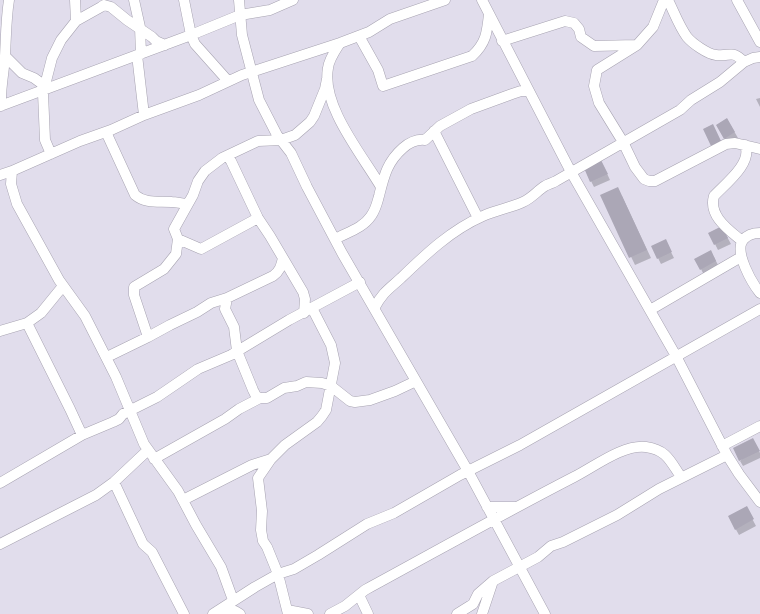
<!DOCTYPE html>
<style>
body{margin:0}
canvas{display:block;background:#e1ddec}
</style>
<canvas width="760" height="614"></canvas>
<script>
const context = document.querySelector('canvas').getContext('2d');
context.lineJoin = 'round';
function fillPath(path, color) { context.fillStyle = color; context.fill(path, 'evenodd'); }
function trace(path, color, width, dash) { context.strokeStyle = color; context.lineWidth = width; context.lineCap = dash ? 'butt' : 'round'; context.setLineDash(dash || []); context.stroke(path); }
const shadow = new Path2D(`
 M760,98V107L756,99Z
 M727,119L738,138L728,144L717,125Z
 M604,167L610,180L594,187L591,181Z
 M602,196H622L651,258L635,265Z
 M725,233L731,244L718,250L715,244Z
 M668,246L674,258L661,264L658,258Z
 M714,257L719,267L704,275L701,269Z
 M756,445L760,453V458L743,466L740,461Z
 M746,507L756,526L739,535L729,517Z`);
const building = new Path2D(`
 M727,118L735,132L724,139L716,125Z
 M713,124L721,141L711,146L703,129Z
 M601,160L608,174L590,182L584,168Z
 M618,187L647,250L629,258L600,195Z
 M722,226L728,238L714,245L708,233Z
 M666,239L672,252L657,259L651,246Z
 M711,250L716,261L700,270L694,259Z
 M753,438L760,451L739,461L733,448Z
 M747,506L754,519L735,530L728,516Z`);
const minor = new Path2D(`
 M134,0L140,27L141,54
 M184,0L191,35L195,44L228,81
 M239,0L242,35L259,100L277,135L291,153L307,187L342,253L468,471L545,614
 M482,0L571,172L676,356L727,455L739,474L760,502
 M664,0L653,27L637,45L597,70L594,86L599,103L623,142L635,167L644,179L649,181H655L726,144L735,143L760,149
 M668,0C674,12 679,26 687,37C692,43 707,54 716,55C730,57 732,49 744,62
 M737,0L760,42
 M76,21L101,7L104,5L111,7L127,20L152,37L156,41L165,45
 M359,36L378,70L383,86L472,56C486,43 487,33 489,14
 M502,41L565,21L574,23L579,29L581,37L594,46L636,45
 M340,43C335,51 329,59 328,68C321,106 363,156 381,187
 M137,55L144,115
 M5,56L22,73L34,78L45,86
 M0,106L191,35L240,15L270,10L293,0
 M1,106C0,89 4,73 5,56C6,37 6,19 9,0
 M434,131L478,218
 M106,132L135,195C146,204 158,201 172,202C177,202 182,204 188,204
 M51,154L45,140L43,93L52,58L61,40L76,21L75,0
 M227,156L231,161L258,218L270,236L303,292L305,299L304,313
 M12,171L11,184L17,204L59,280L85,316L116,377L144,444L178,491L196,525L221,567L233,600
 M0,175L12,171L80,141L111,130L144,115L199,95L242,75L340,43L369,32L390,19L445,0
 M760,233C754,233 747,235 743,240C734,252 752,283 760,293
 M178,239L201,249L258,218
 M335,239C348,232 363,228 371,216C376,209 377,203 379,196C384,176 387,162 403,148C410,142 416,139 425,140L440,126L471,109L512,94L521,91H529
 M742,241C729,230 708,216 714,196C725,184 753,163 745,145
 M227,298L225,309L234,327L237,351L253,390L256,396L260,398
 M375,307C383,292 389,289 401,278C426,254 451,230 483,216C496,210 510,208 523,202C532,198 537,191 545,186C548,184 553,183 556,181L680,110L691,100L720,82L744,62L753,58L760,57
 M650,310L741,257
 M27,323L70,409L82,435
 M0,331L27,323L41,313L63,286
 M148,337L134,295V287L164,269L176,254L178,239L174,229L193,195L198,181L205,171L222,158L258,141L281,140L295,135L310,122L314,116L325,89L327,79
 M107,357L148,337L170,325L197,312L211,303L227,298L273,276C280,271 281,266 283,258
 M722,446L760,426
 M154,459L225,419L239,409L260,398H267L284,388L297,386L306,382L322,383L331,386L350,401L355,402L370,400L395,391L416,381
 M114,482L143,544L152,552L184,614
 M0,483L82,435L113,422L119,419L123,414L157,397L198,369L231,355L289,320L360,282
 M183,500L252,465L271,459
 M487,507H515
 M0,544L96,495L114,482L148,450
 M359,595L368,614
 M220,610L235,611L240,614
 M287,610L308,614
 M213,614L255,587L278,574L294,569L318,555L367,524L394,513L460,475L520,445L760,309
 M288,614L278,574L267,547L263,541L261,530L262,511L258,478L271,459L285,445L317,422L322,416L326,410L335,363L331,345L312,308
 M330,614L345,606L365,590C435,552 504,513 574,477C594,467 623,444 646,447C667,450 670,461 681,477
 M457,614L473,604L478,594L493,581L538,557L551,546L563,542L617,515L659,489L727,455
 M482,614L493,581`);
fillPath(shadow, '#0003');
fillPath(building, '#aba7b6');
trace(minor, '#a7a3b1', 11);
trace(minor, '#fff', 10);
</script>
